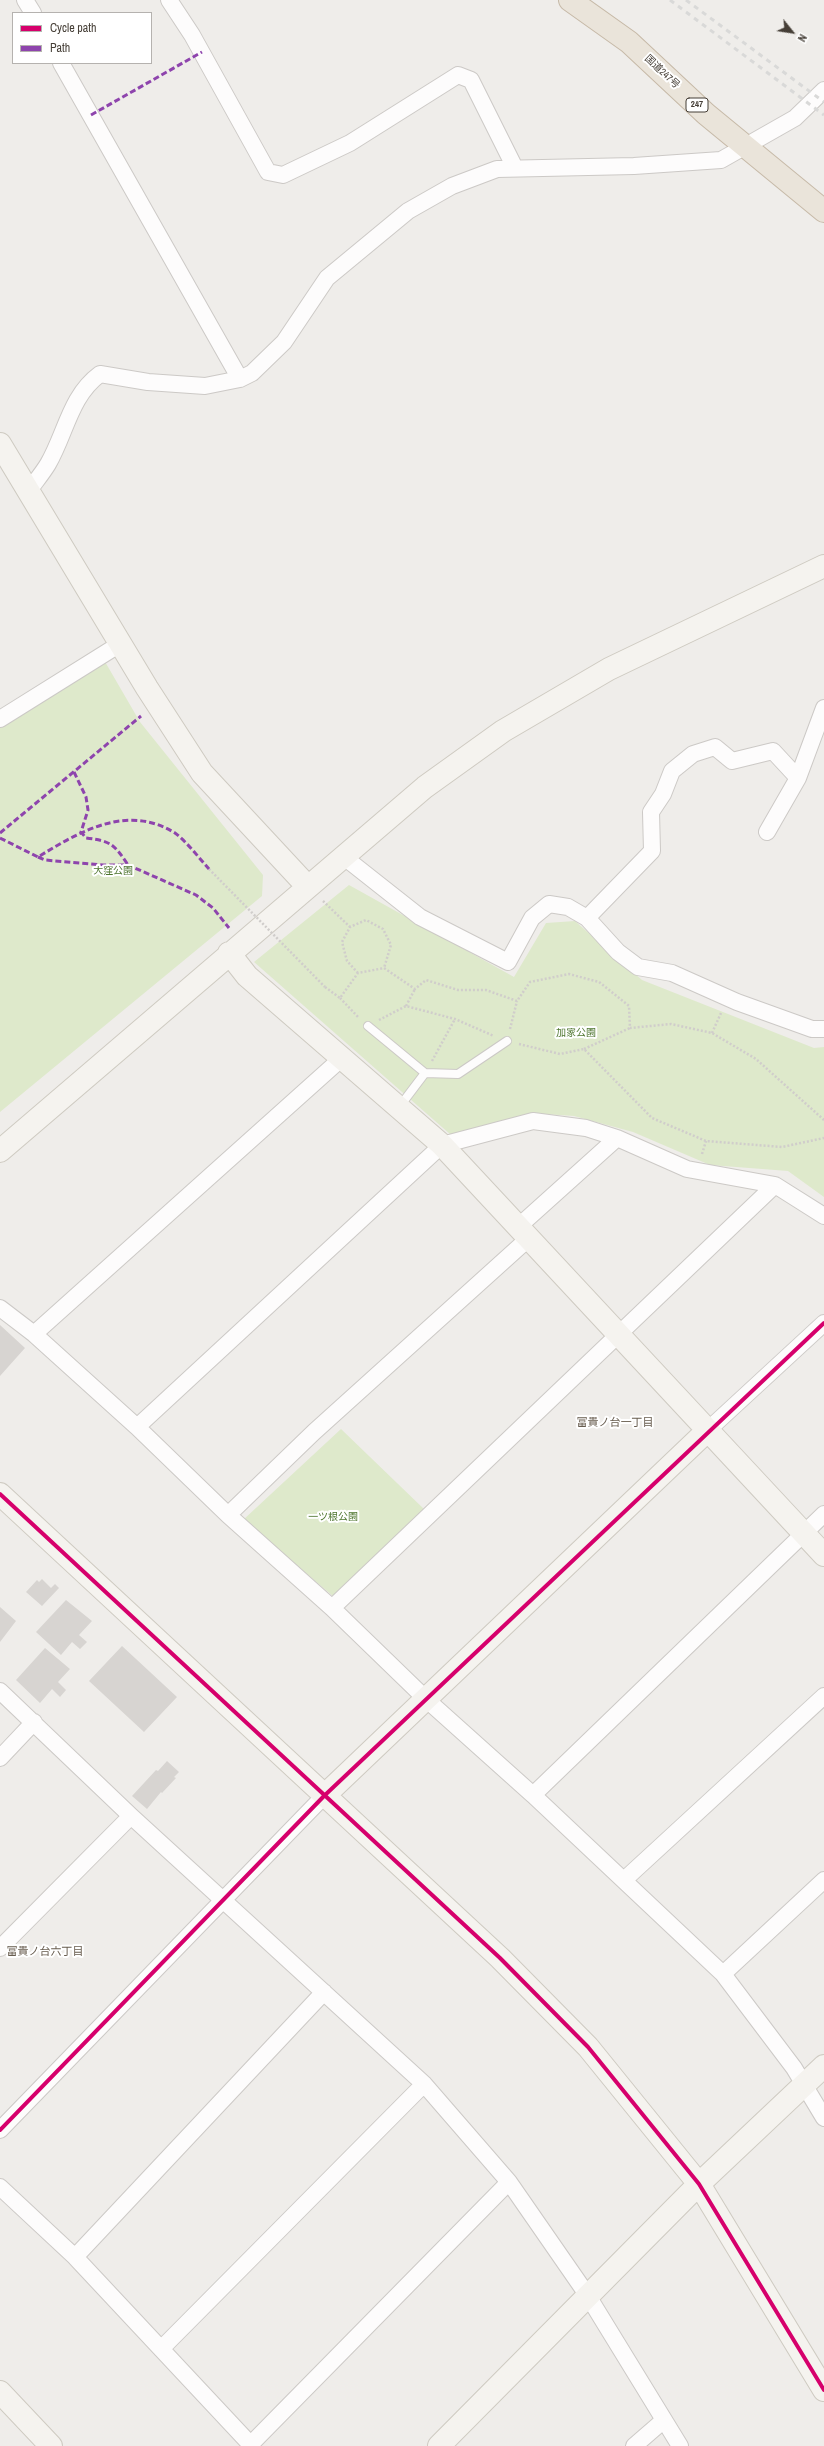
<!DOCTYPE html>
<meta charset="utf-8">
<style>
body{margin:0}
#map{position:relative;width:824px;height:2446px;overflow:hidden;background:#efedea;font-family:"Archivo Narrow",sans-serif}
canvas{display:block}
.legend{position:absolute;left:12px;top:12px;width:140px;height:52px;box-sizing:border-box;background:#fff;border:1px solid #b5b2af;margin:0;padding:5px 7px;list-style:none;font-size:12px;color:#453e36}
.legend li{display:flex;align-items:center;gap:8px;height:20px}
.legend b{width:20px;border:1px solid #b5b2af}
.north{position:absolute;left:772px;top:12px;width:40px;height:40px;-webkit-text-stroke:3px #fff;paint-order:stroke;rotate:120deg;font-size:11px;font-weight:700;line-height:16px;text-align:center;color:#453e36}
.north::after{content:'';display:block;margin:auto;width:14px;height:18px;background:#453e36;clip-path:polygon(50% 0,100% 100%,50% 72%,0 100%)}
</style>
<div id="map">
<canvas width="824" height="2446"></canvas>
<ul class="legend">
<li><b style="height:5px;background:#d6006c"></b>Cycle path</li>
<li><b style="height:5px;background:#8e44ad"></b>Path</li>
</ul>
<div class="north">N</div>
</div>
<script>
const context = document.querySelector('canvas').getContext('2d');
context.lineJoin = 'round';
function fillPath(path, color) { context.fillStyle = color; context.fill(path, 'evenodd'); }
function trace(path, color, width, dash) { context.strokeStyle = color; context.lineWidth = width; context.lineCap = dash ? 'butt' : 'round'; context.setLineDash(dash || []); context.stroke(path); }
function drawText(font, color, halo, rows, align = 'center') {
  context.font = font + ' "Archivo Narrow","Noto Sans JP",sans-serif'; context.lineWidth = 4; context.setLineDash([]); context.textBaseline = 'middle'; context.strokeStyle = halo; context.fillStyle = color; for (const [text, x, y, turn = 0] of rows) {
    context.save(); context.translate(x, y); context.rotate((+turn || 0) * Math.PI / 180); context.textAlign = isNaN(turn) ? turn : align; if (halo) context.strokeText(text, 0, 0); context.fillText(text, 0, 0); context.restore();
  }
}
const green = new Path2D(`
 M104,660L140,722L263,875L262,896L0,1112V724Z
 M349,885L514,977L546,923L575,921L642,980L814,1048L824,1047V1197L788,1171L710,1165L633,1132L574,1116L530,1113L451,1135L254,962Z
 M341,1429L425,1510L334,1597L243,1520Z`);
const building = new Path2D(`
 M0,1325L25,1348L0,1376Z
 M42,1579L51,1588L55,1584L59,1588L42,1606L26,1592L37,1580L39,1582Z
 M66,1600L92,1621L79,1635L87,1642L80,1649L72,1642L61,1655L36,1632Z
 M0,1607L16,1621L0,1642Z
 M122,1646L177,1697L144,1732L89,1681Z
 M45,1648L70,1669L58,1682L66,1690L60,1697L52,1689L40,1703L16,1680Z
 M167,1761L179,1772L174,1777L176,1778L162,1793L161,1792L147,1809L132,1796L156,1770L158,1771Z`);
const path = new Path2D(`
 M323,901L350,927
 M358,973L347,961L342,942L350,927L366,920L383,929L391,945L384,968
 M325,987L340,998L358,973L384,968L415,989L426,980L458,990H486L517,1001L530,982L569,974L599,982L629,1006L630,1028L671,1024L712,1033L756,1059L824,1120
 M340,998L359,1018
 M406,1006L415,989
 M379,1020L406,1006L455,1019L494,1036
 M510,1029L517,1001
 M712,1033L721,1013
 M519,1044L560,1054L584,1049L652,1118L706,1141L782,1147L824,1138
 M584,1049L630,1028
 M432,1061L455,1019
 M702,1154L706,1141`);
const lane = new Path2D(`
 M368,1026L425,1073
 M400,1106L425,1073L458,1074L507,1041`);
const street = new Path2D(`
 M25,0L33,13
 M169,0L192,35L268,172L283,175L350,143L458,75L471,80L515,168
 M61,63L240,379
 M28,492C34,483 42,474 48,464C66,433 70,396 100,374L148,382L205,386L240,379L252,373L284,342L327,278L408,211L452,186L497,169L634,166L721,160L795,118L824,90
 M0,719L120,644
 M767,832L798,778
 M344,857L420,917L508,962L532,918L549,904L568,907L587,918L618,952L638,967L672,973L737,1002L812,1029H824
 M587,918L652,851L651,812L663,794L672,771L693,754L715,747L732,761L773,751L798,778L824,708
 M518,1227L617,1138
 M0,1308L34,1334L137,1427L228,1515L332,1608L427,1700L533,1795L723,1974L794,2068L824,2118
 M34,1334L342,1058
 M137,1427L442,1145L533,1121L586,1128L617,1138L687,1169L775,1185L824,1216
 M708,1430L824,1323
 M228,1515L314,1432L529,1238
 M332,1608L775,1185
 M0,1691L131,1816L424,2084L509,2182L588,2296L680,2446
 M0,1758L34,1722
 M533,1795L824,1514
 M624,1880L824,1696
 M0,1948L131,1816
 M723,1974L824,1880
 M0,2130L324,1796
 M0,2187L75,2257L250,2444
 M75,2257L324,1992
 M161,2349L424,2084
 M249,2446L509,2182
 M634,2446L664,2420`);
const secondary = new Path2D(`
 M0,444L147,688L202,773L308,887
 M229,953L247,976L442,1145L824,1555
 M0,1151L425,787L503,731L609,669L824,566
 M0,1494L500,1958L588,2047L699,2184L824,2390
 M324,1796L708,1430
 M0,2392L51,2446
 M439,2446L699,2184L824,2066`);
const highway = new Path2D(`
 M570,0L629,42L706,114L824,211`);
const rail = new Path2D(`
 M670,0L824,115
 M686,0L824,102`);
const pathBridge = new Path2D(`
 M209,869L325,987`);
const quiet = new Path2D(`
 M91,115L202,52
 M74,772L86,797L88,810L81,832L86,838C111,841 114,844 128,865
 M0,833L141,716
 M0,838L38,857C79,832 127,803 175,833C187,842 199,858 209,869
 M38,857L45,860L103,865H128L196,895L213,908L229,928`);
const cycleway = new Path2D(`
 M0,1494L500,1958L588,2047L699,2184L824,2390
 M0,2130L324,1796L824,1323`);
const shields = [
 [697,105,22]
];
const shieldNames = [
 ["247",697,105]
];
const streetNames = [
 ["国道247号",662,72,43]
];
const parkNames = [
 ["大窪公園",113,871],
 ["加家公園",576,1033],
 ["一ツ根公園",333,1517]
];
const neighbourhoodNames = [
 ["富貴ノ台一丁目",615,1423],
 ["富貴ノ台六丁目",45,1952]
];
fillPath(green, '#dee9cb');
fillPath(building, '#d7d4d1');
trace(lane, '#ccc9c6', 10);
trace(street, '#ccc9c6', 18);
trace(secondary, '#cecac1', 24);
trace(highway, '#c6b9a7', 24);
trace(path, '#d0cdcb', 2.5, [2, 2]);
trace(lane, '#fdfcfc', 8);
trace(street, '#fdfcfc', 16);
trace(secondary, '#f5f3ef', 22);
trace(highway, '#eae4da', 22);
trace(rail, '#d9d9d8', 3, [5, 5]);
trace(pathBridge, '#d0cdcb', 2.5, [2, 2]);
trace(quiet, '#8e44ad', 3, [6, 3]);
trace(cycleway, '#d6006c', 4);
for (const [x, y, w] of shields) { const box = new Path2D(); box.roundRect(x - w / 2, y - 7, w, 14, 3); context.fillStyle = '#fff'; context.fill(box); trace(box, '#453e36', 1); }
drawText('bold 9px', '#453e36', null, shieldNames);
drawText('10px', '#453e36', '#fff', streetNames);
drawText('10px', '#4c742d', '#fff', parkNames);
drawText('11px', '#675c4e', '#fff', neighbourhoodNames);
</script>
